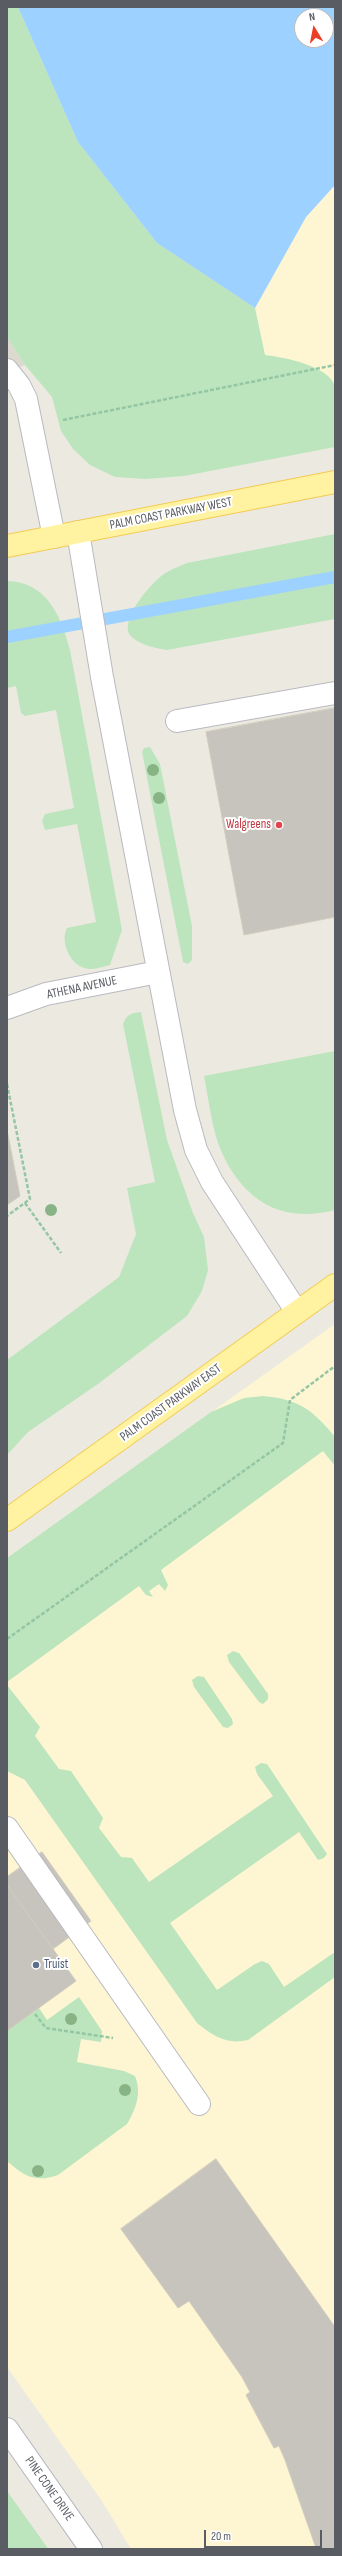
<!DOCTYPE html>
<style>
body{margin:0}
#map{position:relative;width:342px;height:2556px;overflow:hidden;background:#eceae0;font-family:"Sofia Sans Condensed",sans-serif}
canvas{display:block}
.frame{position:absolute;inset:0;border:8px solid #595c62;pointer-events:none}
.north{position:absolute;left:294px;top:8px;width:40px;height:40px;box-sizing:border-box;background:#fff;border:1px solid #bdbec0;border-radius:50%;rotate:350deg;font-size:11px;font-weight:700;line-height:16px;text-align:center;color:#595c62}
.north::after{content:'';display:block;margin:auto;width:14px;height:18px;background:#eb3e28;clip-path:polygon(50% 0,100% 100%,50% 72%,0 100%)}
.scale{position:absolute;left:204px;top:2530px;width:118px;height:18px;box-sizing:border-box;border:2px solid #595c62;border-top:0;padding-left:5px;font-size:12px;line-height:14px;white-space:nowrap;color:#595c62;-webkit-text-stroke:3px #fff;paint-order:stroke}
</style>
<div id="map">
<canvas width="342" height="2556"></canvas>
<div class="frame"></div>
<div class="north">N</div>
<div class="scale">20 m</div>
</div>
<script>
const context = document.querySelector('canvas').getContext('2d');
context.lineJoin = 'round';
function fillPath(path, color) { context.fillStyle = color; context.fill(path, 'evenodd'); }
function trace(path, color, width, dash) { context.strokeStyle = color; context.lineWidth = width; context.lineCap = dash ? 'butt' : 'round'; context.setLineDash(dash || []); context.stroke(path); }
function drawText(font, color, halo, rows, align = 'center') {
  context.font = font + ' "Sofia Sans Condensed",sans-serif'; context.lineWidth = 4; context.setLineDash([]); context.textBaseline = 'middle'; context.strokeStyle = halo; context.fillStyle = color; for (const [text, x, y, turn = 0] of rows) {
    context.save(); context.translate(x, y); context.rotate((+turn || 0) * Math.PI / 180); context.textAlign = isNaN(turn) ? turn : align; if (halo) context.strokeText(text, 0, 0); context.fillText(text, 0, 0); context.restore();
  }
}
const commercial = new Path2D(`
 M335,185V447L265,355L255,308L306,217Z
 M335,1324V2549H131L102,2501L7,2367V1558Z`);
const education = new Path2D(`
 M7,337L25,365L7,372Z`);
const green = new Path2D(`
 M7,7H18L78,142L157,243L255,308L265,355C283,357 331,366 335,387C338,406 335,428 335,447L184,476L146,479L115,477L90,465L73,449L61,431L52,397L25,365L7,337Z
 M335,534V619L167,650C155,648 138,645 130,635C119,619 154,579 167,572C174,568 181,566 187,563Z
 M7,581C47,582 61,616 70,650L122,930L110,965C102,967 92,971 84,968C69,963 60,941 67,928L96,922L77,824L45,830L42,821L45,814L74,808L56,710L25,716L21,713L16,686L7,688Z
 M150,747L160,764L192,926V960L188,964L183,962L142,752L144,748Z
 M141,1012L167,1140L193,1213L204,1237L208,1270L202,1291L187,1316L98,1384L28,1432L7,1455V1360L119,1277L136,1234L127,1188L155,1182L123,1024C127,1014 131,1013 141,1012Z
 M335,1051V1210C282,1224 244,1201 222,1153C212,1131 209,1101 204,1076Z
 M263,1396C299,1399 313,1410 335,1437V1466L323,1451L161,1570L168,1585L165,1591L159,1584L149,1591L153,1597L146,1595L139,1586L7,1682V1558L211,1412L244,1398Z
 M233,1651L239,1653L268,1694V1699L263,1704L259,1702L229,1662L227,1655Z
 M198,1676L204,1677L232,1719L233,1724L228,1728L223,1727L194,1687L192,1680Z
 M7,1685L40,1727L35,1736L59,1769L71,1771L103,1818L99,1828L121,1857L132,1858L149,1882L273,1796L257,1774L255,1767L261,1763L267,1764L327,1854L324,1858L318,1860L299,1832L170,1923L217,1990L255,1964L262,1961L269,1964L284,1987L335,1952V1977L248,2040C227,2045 213,2036 197,2023L25,1780L7,1771Z
 M79,1997L102,2031L101,2042L81,2039L77,2062L124,2071L135,2076C142,2093 136,2109 127,2124L58,2175C35,2183 24,2176 7,2161V2031L39,2008L47,2020Z
 M7,2491L47,2547L48,2549H7Z`);
const water = new Path2D(`
 M18,7H335V185L306,217L255,308L157,243L78,142ZM302,16H326V40H302Z`);
const stream = new Path2D(`
 M7,637L335,577`);
const building = new Path2D(`
 M335,708V917L244,935L206,732Z
 M7,1130L20,1196L7,1205Z
 M42,1852L91,1921L53,1949L7,1885V1877Z
 M7,1885L76,1981L7,2031Z
 M216,2159L335,2327V2549H313L316,2548L285,2460L279,2446L274,2448L246,2395L250,2392L242,2377L189,2301L178,2308L121,2229Z`);
const path = new Path2D(`
 M63,420L335,365
 M7,1084L30,1199L7,1216
 M25,1203L61,1253
 M7,1639L283,1443L290,1400L335,1366
 M35,2014L46,2028L113,2038`);
const minor = new Path2D(`
 M7,370L19,385L26,399L54,537
 M78,532L102,677L185,1110L196,1150L212,1182L297,1312
 M177,721L335,693
 M7,1008L46,994L158,972
 M7,1828L199,2104
 M7,2429L91,2549`);
const major = new Path2D(`
 M7,546L335,482
 M7,1520L335,1285`);
const trees = [
 [153,770],
 [159,798],
 [51,1210],
 [71,2019],
 [125,2090],
 [38,2171]
];
const markers = [
 [279,825,4,"#e0444e"],
 [36,1965,4,"#5c6f8a"]
];
const streetNames = [
 ["PALM COAST PARKWAY WEST",171,514,-11],
 ["ATHENA AVENUE",82,988,-12],
 ["PALM COAST PARKWAY EAST",171,1403,-36],
 ["PINE CONE DRIVE",49,2489,55]
];
const healthNames = [
 ["Walgreens",271,825]
];
const serviceNames = [
 ["Truist",44,1965]
];
fillPath(commercial, '#fef6d3');
fillPath(education, '#dcd9cf');
fillPath(green, '#bce5bd');
fillPath(water, '#9dd1ff');
trace(stream, '#9dd1ff', 12);
fillPath(building, '#c7c4bd');
trace(building, '#d1ccbe', 1);
trace(minor, '#b8bac0', 24);
trace(major, '#f3cb53', 24);
trace(path, '#95c6a4', 2.5, [4, 2]);
trace(minor, '#fff', 22);
trace(major, '#fff3a2', 22);
context.fillStyle = '#87b385';
for (const [x, y] of trees) { context.beginPath(); context.arc(x, y, 6, 0, 2 * Math.PI); context.fill(); }
for (const [x, y, r, color] of markers) { const dot = new Path2D(); dot.arc(x, y, r, 0, 2 * Math.PI); context.fillStyle = color; context.fill(dot); trace(dot, '#fff', 1.5); }
drawText('13px', '#595c62', '#fff', streetNames);
drawText('13px', '#be3a42', '#fff', healthNames, 'right');
drawText('13px', '#4e5e75', '#fff', serviceNames, 'left');
</script>
